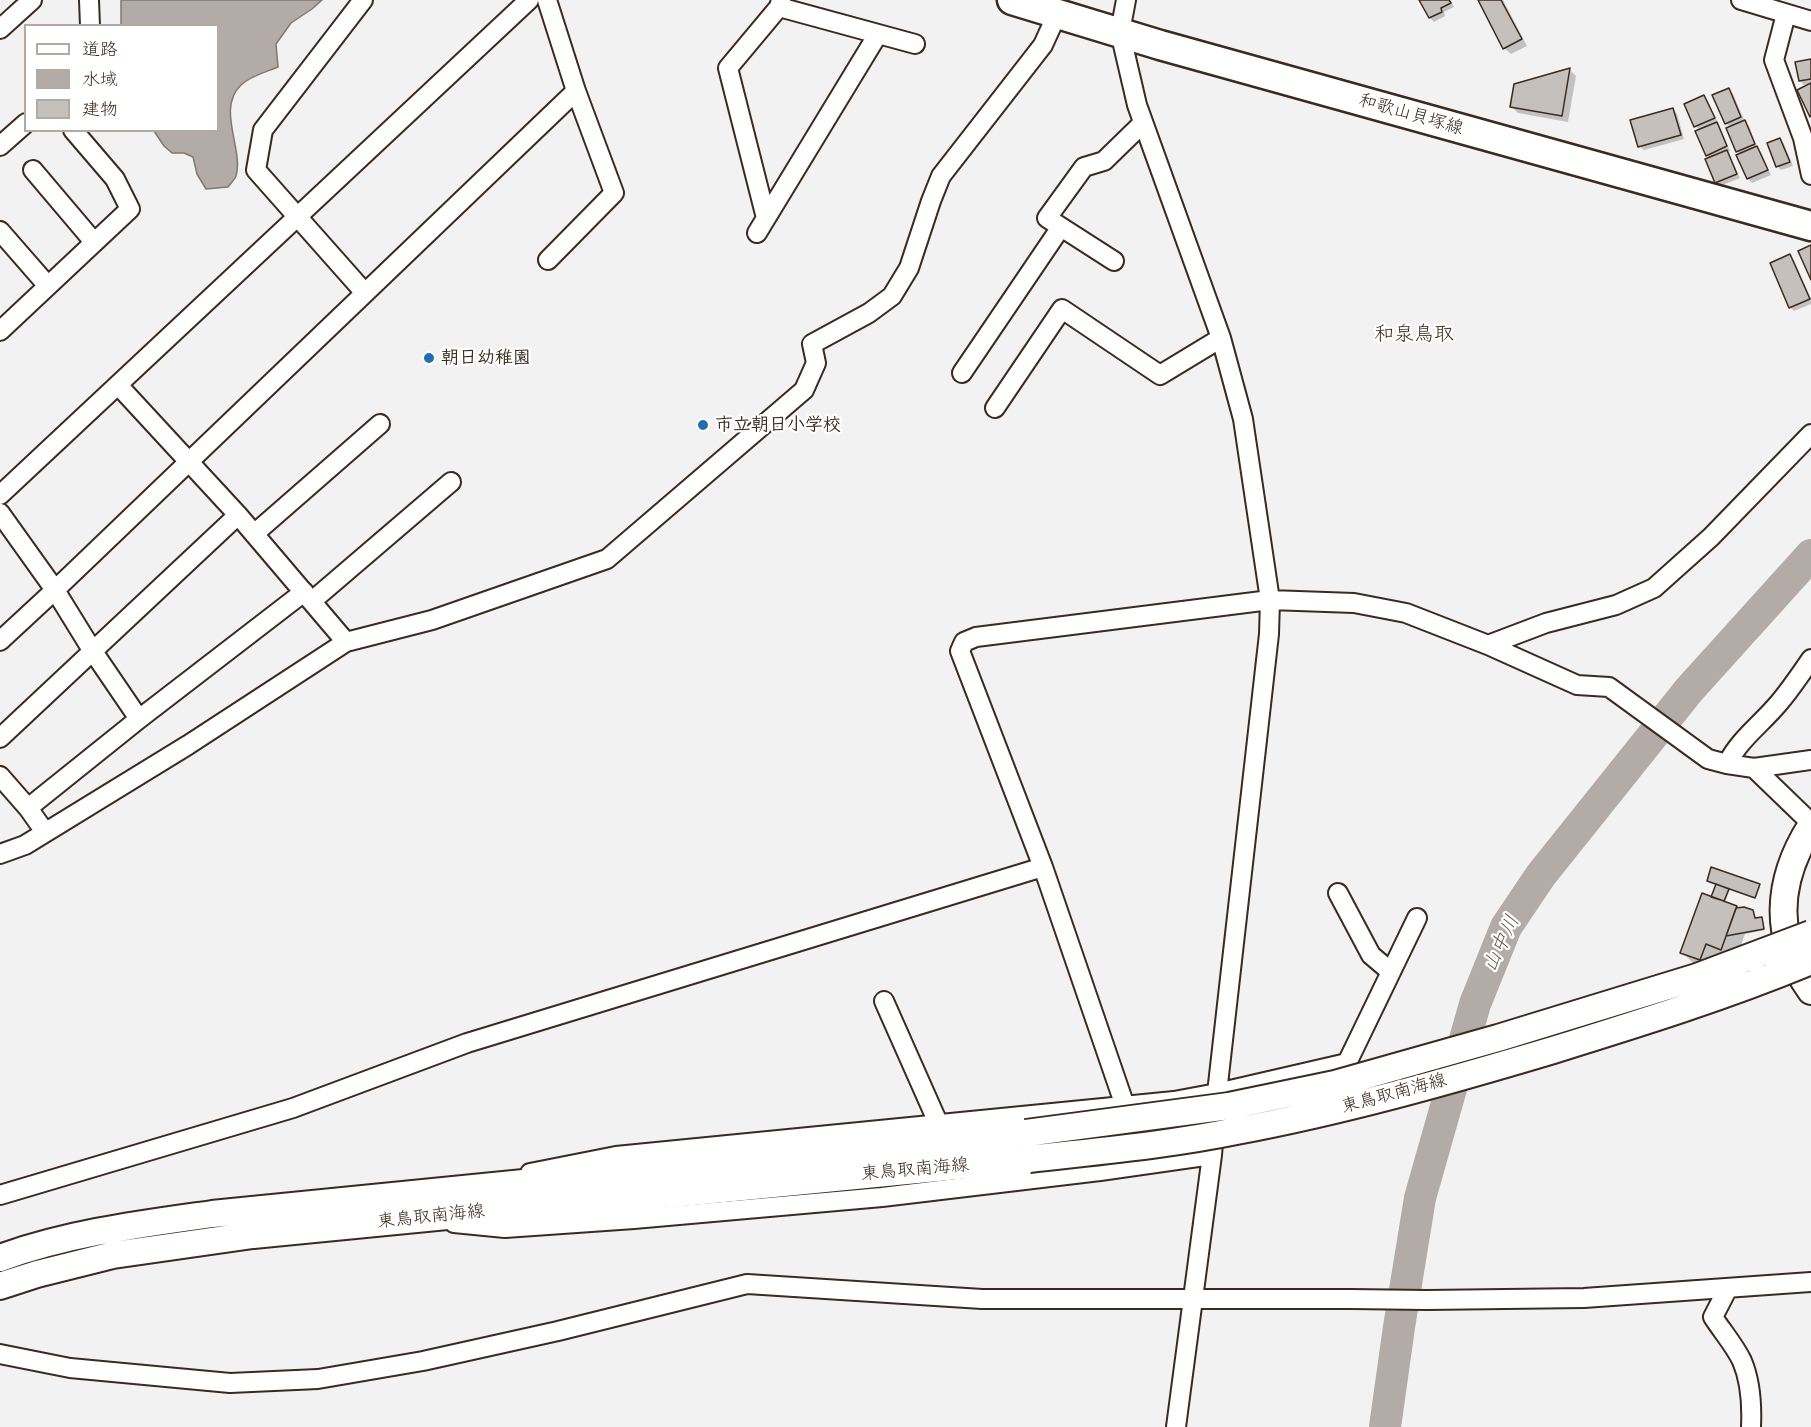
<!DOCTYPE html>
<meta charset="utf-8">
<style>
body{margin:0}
#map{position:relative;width:1811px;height:1427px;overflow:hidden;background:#f3f2f2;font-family:Sriracha,"Klee One",sans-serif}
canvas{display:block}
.legend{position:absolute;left:24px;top:24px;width:195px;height:108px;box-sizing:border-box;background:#fff;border:2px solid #b1aaa5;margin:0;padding:8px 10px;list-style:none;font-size:18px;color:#3b2a1e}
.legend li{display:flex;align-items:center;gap:12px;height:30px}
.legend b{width:30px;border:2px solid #b1aaa5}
</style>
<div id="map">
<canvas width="1811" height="1427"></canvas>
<ul class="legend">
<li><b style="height:8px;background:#fff"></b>道路</li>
<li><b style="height:16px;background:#b2aba7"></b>水域</li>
<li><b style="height:16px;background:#c6c0bd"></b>建物</li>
</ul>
</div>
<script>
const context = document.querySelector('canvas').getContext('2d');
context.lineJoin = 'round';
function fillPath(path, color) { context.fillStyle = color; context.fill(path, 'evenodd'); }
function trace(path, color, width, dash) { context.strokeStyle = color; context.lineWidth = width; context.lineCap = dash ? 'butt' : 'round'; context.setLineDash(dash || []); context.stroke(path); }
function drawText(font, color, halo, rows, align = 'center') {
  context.font = font + ' Sriracha,"Klee One",sans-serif'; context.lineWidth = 4.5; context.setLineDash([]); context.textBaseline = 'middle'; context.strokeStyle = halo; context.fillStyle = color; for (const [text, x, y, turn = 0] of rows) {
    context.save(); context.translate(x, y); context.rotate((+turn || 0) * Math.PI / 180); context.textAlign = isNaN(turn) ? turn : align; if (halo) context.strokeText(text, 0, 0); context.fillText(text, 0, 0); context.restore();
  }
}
const water = new Path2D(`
 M121,0H322L312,9L291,23L276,44L278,67C266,72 250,76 241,85C216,109 244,149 236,176C235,179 231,183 228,187L206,189L197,174L193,157L184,153H172L164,146L154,131L218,130V26L121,25Z`);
const shadow = new Path2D(`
 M1421,0H1450L1454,7L1444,12L1445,16L1434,22L1430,18Z
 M1479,0H1503L1527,46L1511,54L1504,48Z
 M1811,60V83L1804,85L1800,81Z
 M1570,70L1576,76L1568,122L1518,113L1511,106L1515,85Z
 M1729,90L1733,94L1745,122L1749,126L1757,148L1761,152L1771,175L1752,183L1748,178L1741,155L1737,151L1731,128L1726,123Z
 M1704,97L1708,101L1718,123H1716L1720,128L1730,151L1727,152L1730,156L1740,178L1720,186L1716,182L1711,159L1707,155L1700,131L1696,126L1686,105Z
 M1673,109L1677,114L1684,139L1644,150L1639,146Z
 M1780,139L1784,144L1793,166L1781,170L1777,166Z
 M1790,256L1794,260L1811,299V304L1794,311L1790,307Z
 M1708,881L1759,885L1760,887L1756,898L1730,889L1725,903L1738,909L1752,911L1756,920L1761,919L1763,921L1765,930L1745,934L1735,962L1696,966L1682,952L1712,898L1717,885Z`);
const river = new Path2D(`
 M1385,1427L1399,1327L1420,1198L1475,1004L1506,927L1541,875L1689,690L1811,555`);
const building = new Path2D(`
 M1419,0H1449L1451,3L1441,8L1442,12L1429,18Z
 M1478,0H1501L1522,39L1503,49Z
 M1811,59V79L1799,81L1795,62Z
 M1570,68L1562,116L1510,107L1514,84Z
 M1811,83V116L1810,117L1797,90Z
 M1729,88L1741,117L1725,124L1712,95Z
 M1704,95L1715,118L1694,127L1684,104Z
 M1673,108L1681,135L1638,147L1630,120Z
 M1745,120L1755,144L1736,152L1726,128Z
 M1717,122L1727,146L1706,156L1695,131Z
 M1780,138L1790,162L1776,167L1767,143Z
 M1757,146L1768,170L1747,179L1736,155Z
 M1727,150L1737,174L1715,183L1705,159Z
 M1811,245V280L1798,251Z
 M1790,254L1810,299L1789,308L1770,263Z
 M1711,867L1760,884L1755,898L1707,881Z
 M1716,884L1729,889L1724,901L1711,897Z
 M1702,893L1737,906L1721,950L1706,944L1700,960L1680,953Z
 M1744,907L1753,910L1755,918L1762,917L1764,929L1726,936L1736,908Z`);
const street = new Path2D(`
 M89,0L90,26
 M363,0L263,130L256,170L365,293
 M547,0L576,91L614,193L548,260
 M1126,0L1120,32L1137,105L1221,338L1243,419L1270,600L1269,634L1217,1093L1212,1155
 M1741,0L1811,21
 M779,7L915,44
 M1786,14L1774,60L1803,138L1811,175
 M0,29L32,0
 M0,146L26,123
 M33,170L94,242
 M766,218L728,68L779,7L781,0
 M0,231L48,286
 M757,233L878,34
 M1114,261L1047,218L1084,167L1104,161L1143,123
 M0,331L130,209L115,179L73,130
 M962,373L1061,227
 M118,385L238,515L346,642
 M995,408L1062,309L1160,375L1221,338
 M0,495L529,0
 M0,513L55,590L92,650L139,719
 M254,534L380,424
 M312,601L451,482
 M0,641L55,590L576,91
 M1488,645L1546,623L1616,605L1654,588L1711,537L1811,434
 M0,738L238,515
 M1727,764C1739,740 1760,725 1778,704C1790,690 1800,675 1811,659
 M1754,768L1811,760
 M0,776L28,808L45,832
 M28,808L139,719L304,592
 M0,854L25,845L188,745L346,642L432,620L607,559L804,390L816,363L812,344L869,313L892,296L909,268L931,201L941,176L1043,45L1058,12
 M1338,893L1371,955L1391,972
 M884,1001L939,1125
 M1125,1106L1043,867L960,651L964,642L976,637L1270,600L1354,603L1406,613L1488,645L1577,685L1609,687L1708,759L1727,764L1754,768L1811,823
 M530,1173L616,1156L1174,1101L1217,1093L1347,1063L1417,918
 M0,1195L293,1108L467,1043L1043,867
 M454,1223L505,1228L634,1219L882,1197L1100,1171L1212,1155L1176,1427
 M1728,1288L1713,1317C1722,1331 1735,1346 1742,1361C1751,1382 1752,1405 1751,1427
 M0,1354L70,1368L230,1383L318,1379L423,1361L558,1331L747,1284L982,1299H1350L1427,1300L1584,1298L1811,1282`);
const secondary = new Path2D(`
 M1811,826C1776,881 1773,938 1811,991
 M0,1258C68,1233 141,1224 212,1214L1026,1133
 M0,1286L37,1274L113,1255L253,1235L1029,1159`);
const primary = new Path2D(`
 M1012,0L1160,45L1811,226`);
const secondaryBridge = new Path2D(`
 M1026,1133L1229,1106L1335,1084L1498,1038L1697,977L1811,934
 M1029,1159C1098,1151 1168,1145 1236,1131C1343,1111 1449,1081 1553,1050C1640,1023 1727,996 1811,961`);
const markers = [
 [429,358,6,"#1f6fb2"],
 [703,425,6,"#1f6fb2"]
];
const streetNames = [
 ["和歌山貝塚線",1411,115,16],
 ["東鳥取南海線",1394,1094,-15],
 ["東鳥取南海線",915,1170,-5],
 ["東鳥取南海線",431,1217,-6]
];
const poiNames = [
 ["朝日幼稚園",441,358],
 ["市立朝日小学校",715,425]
];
const neighbourhoodNames = [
 ["和泉鳥取",1414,335]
];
const waterNames = [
 ["山中川",1502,944,-65]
];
fillPath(water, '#b2aba7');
trace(water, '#827770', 1.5);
fillPath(shadow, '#0003');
trace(river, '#b2aba7', 32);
fillPath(building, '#c6c0bd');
trace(building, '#3b2a1e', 1.5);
trace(street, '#3b2a1e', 22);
trace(secondary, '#3b2a1e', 30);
trace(primary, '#3b2a1e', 33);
trace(street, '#fff', 18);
trace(secondary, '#fff', 26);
trace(primary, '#fff', 28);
trace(secondaryBridge, '#3b2a1e', 30, []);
trace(secondaryBridge, '#fff', 26);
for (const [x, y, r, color] of markers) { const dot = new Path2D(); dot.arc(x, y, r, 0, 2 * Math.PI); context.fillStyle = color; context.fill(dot); trace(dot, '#fff', 2); }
drawText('18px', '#3b2a1e', '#fff', streetNames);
drawText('bold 18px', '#3b2a1e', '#fff', poiNames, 'left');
drawText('20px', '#3b2a1e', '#fff', neighbourhoodNames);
drawText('italic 20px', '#65574e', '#fff', waterNames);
</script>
